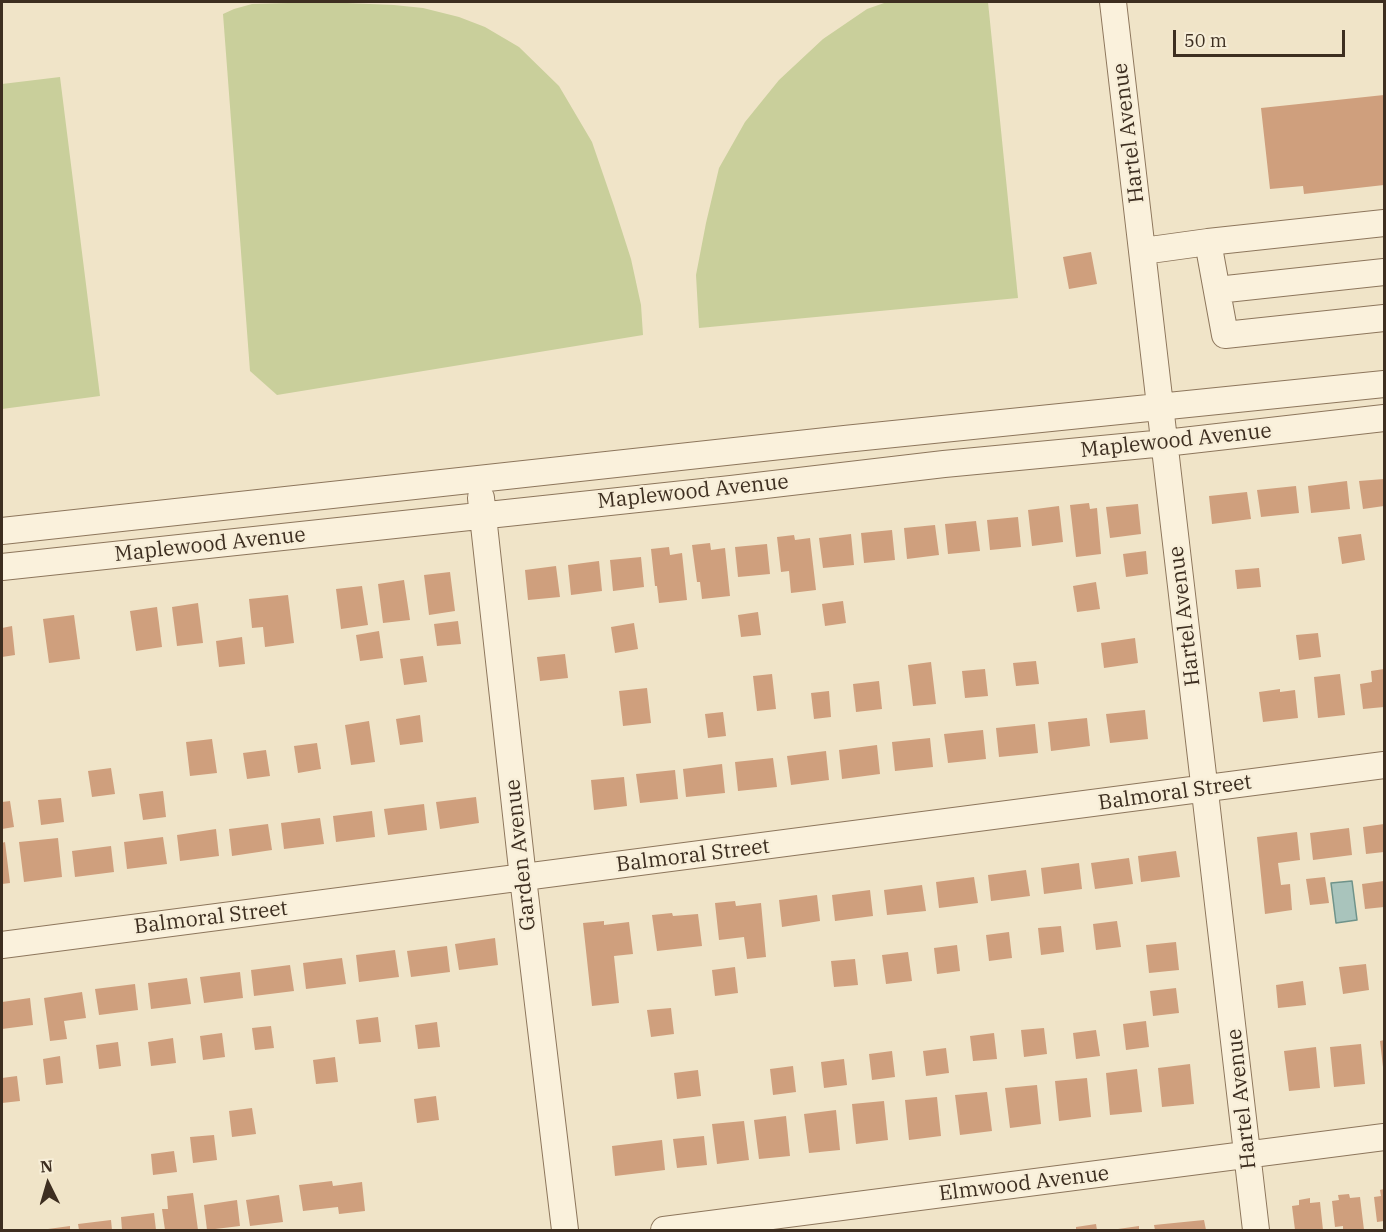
<!DOCTYPE html>
<style>
body{margin:0}
#map{position:relative;width:1386px;height:1232px;overflow:hidden;background:#f0e4c8;font-family:"IBM Plex Serif",serif}
canvas{display:block}
.frame{position:absolute;inset:0;border:3px solid #3d2e20;pointer-events:none}
.north{position:absolute;left:18px;top:1154px;width:60px;height:60px;-webkit-text-stroke:4px #f7eed8;paint-order:stroke;rotate:355deg;font-size:16px;font-weight:700;line-height:24px;text-align:center;color:#3d2e20}
.north::after{content:'';display:block;margin:auto;width:21px;height:27px;background:#3d2e20;clip-path:polygon(50% 0,100% 100%,50% 72%,0 100%)}
.scale{position:absolute;left:1173px;top:30px;width:172px;height:27px;box-sizing:border-box;border:3px solid #3d2e20;border-top:0;padding-left:8px;font-size:18px;line-height:21px;white-space:nowrap;color:#3d2e20;-webkit-text-stroke:4px #f7eed8;paint-order:stroke}
</style>
<div id="map">
<canvas width="1386" height="1232"></canvas>
<div class="frame"></div>
<div class="north">N</div>
<div class="scale">50 m</div>
</div>
<script>
const context = document.querySelector('canvas').getContext('2d');
context.lineJoin = 'round';
function fillPath(path, color) { context.fillStyle = color; context.fill(path, 'evenodd'); }
function trace(path, color, width, dash) { context.strokeStyle = color; context.lineWidth = width; context.lineCap = dash ? 'butt' : 'round'; context.setLineDash(dash || []); context.stroke(path); }
function drawText(font, color, halo, rows, align = 'center') {
  context.font = font + ' "IBM Plex Serif",serif'; context.lineWidth = 4.5; context.setLineDash([]); context.textBaseline = 'middle'; context.strokeStyle = halo; context.fillStyle = color; for (const [text, x, y, turn = 0] of rows) {
    context.save(); context.translate(x, y); context.rotate((+turn || 0) * Math.PI / 180); context.textAlign = isNaN(turn) ? turn : align; if (halo) context.strokeText(text, 0, 0); context.fillText(text, 0, 0); context.restore();
  }
}
const green = new Path2D(`
 M323,2L394,5L423,8L459,17L485,27L519,47L559,86L592,142L614,206L631,259L641,305L643,335L277,395L250,371L223,14L234,9L252,4Z
 M887,2H988L1018,298L699,328L696,275L706,223L719,168L745,122L779,80L823,39L867,9Z
 M60,77L100,396L2,409V84Z`);
const water = new Path2D(`
 M1352,881L1357,920L1336,923L1331,883Z`);
const building = new Path2D(`
 M1384,95V162H1383L1384,185L1304,194L1303,186L1270,189L1261,108Z
 M1091,252L1097,284L1069,289L1063,257Z
 M1384,479V506L1363,509L1359,481Z
 M1347,481L1350,509L1311,513L1308,486Z
 M1296,486L1299,513L1261,517L1257,490Z
 M1247,492L1251,519L1212,524L1209,496Z
 M1089,503L1090,509L1097,508L1101,554L1076,557L1070,505Z
 M1138,504L1141,534L1110,538L1106,507Z
 M1059,506L1063,542L1032,546L1028,510Z
 M1018,517L1021,547L990,550L987,520Z
 M976,521L980,551L948,554L945,524Z
 M935,525L939,555L907,559L904,528Z
 M892,530L895,560L864,563L861,533Z
 M851,534L854,565L823,568L819,538Z
 M1361,534L1365,560L1342,564L1338,537Z
 M794,535L795,540L810,538L816,590L791,593L789,571L781,572L777,537Z
 M710,543L711,550L725,548L730,596L702,599L700,582H697L692,545Z
 M767,544L770,574L738,577L735,547Z
 M669,547L670,555L682,553L687,600L659,603L657,586H655L651,549Z
 M1146,551L1148,574L1126,577L1123,554Z
 M641,557L644,587L613,591L610,560Z
 M599,561L602,591L571,595L568,565Z
 M556,566L560,597L528,600L525,570Z
 M1259,568L1261,587L1237,589L1235,570Z
 M450,572L455,611L429,615L424,575Z
 M404,580L410,620L383,623L378,584Z
 M1096,582L1100,609L1077,612L1073,586Z
 M362,586L368,625L341,629L336,589Z
 M288,595L294,643L265,647L263,627L252,628L249,599Z
 M843,601L846,623L825,626L822,604Z
 M198,603L203,643L177,646L172,607Z
 M157,607L162,647L136,651L130,611Z
 M758,612L761,635L741,637L738,615Z
 M74,615L80,659L49,663L43,619Z
 M458,621L461,644L437,646L434,624Z
 M634,623L638,649L615,653L611,627Z
 M12,626L15,655L2,657V628Z
 M379,631L383,658L360,661L356,635Z
 M1318,633L1321,657L1299,660L1296,635Z
 M242,637L245,664L219,667L216,641Z
 M1135,638L1138,663L1104,668L1101,643Z
 M565,654L568,678L540,681L537,657Z
 M423,656L427,682L404,685L400,659Z
 M1036,661L1039,684L1016,686L1013,663Z
 M931,662L936,704L913,706L908,665Z
 M985,669L988,696L965,698L962,671Z
 M1384,669V707L1363,709L1360,684L1372,682L1371,671Z
 M772,674L776,709L757,711L753,676Z
 M1340,674L1345,715L1318,718L1314,677Z
 M879,681L882,709L856,712L853,684Z
 M647,688L651,723L623,726L619,691Z
 M1280,689V692L1295,690L1298,718L1263,722L1259,692Z
 M829,691L831,717L814,719L811,693Z
 M1145,710L1148,739L1110,743L1106,714Z
 M723,712L726,736L708,738L705,714Z
 M420,715L423,742L400,745L396,719Z
 M1087,718L1090,746L1051,751L1048,722Z
 M369,721L375,762L351,765L345,725Z
 M1035,724L1038,753L999,757L996,728Z
 M983,730L986,759L948,763L944,734Z
 M930,738L933,767L895,771L892,742Z
 M212,739L217,773L190,776L186,742Z
 M317,743L321,769L298,773L294,746Z
 M877,745L880,774L842,779L839,750Z
 M266,750L270,776L247,779L243,753Z
 M826,751L829,780L791,785L787,756Z
 M773,758L777,787L738,791L735,762Z
 M722,764L725,793L686,797L683,769Z
 M111,768L115,794L92,797L88,771Z
 M675,770L678,799L640,803L636,774Z
 M624,777L627,806L594,810L591,780Z
 M163,791L166,817L143,820L139,794Z
 M476,797L479,823L440,829L436,802Z
 M61,798L64,822L41,825L38,800Z
 M10,801L14,827L2,829V802Z
 M424,804L427,830L388,835L384,809Z
 M372,811L375,837L336,842L333,816Z
 M320,818L324,844L284,849L281,823Z
 M268,824L272,850L232,856L229,829Z
 M1384,824V852L1366,854L1363,827Z
 M1349,828L1352,855L1313,860L1310,833Z
 M216,829L219,856L180,861L177,835Z
 M1297,832L1300,860L1278,863L1281,885L1290,884L1292,910L1265,914L1257,837Z
 M163,837L167,864L127,869L124,842Z
 M58,838L62,877L24,882L19,842Z
 M5,842L10,883L2,884V843Z
 M111,846L114,872L75,877L72,851Z
 M1176,851L1180,877L1141,882L1138,856Z
 M1129,858L1133,884L1095,889L1091,863Z
 M1079,863L1082,889L1044,894L1041,868Z
 M1026,870L1030,896L991,901L988,875Z
 M974,877L978,903L939,908L936,882Z
 M1325,877L1329,903L1310,905L1306,879Z
 M1384,881V907L1365,909L1362,884Z
 M922,885L926,911L887,915L884,890Z
 M870,890L873,916L835,921L832,895Z
 M817,895L820,921L782,927L779,900Z
 M735,901L736,906L761,903L766,957L747,959L744,937L719,940L715,903Z
 M672,913L673,916L698,914L702,946L657,951L652,915Z
 M604,921V925L629,922L633,954L614,956L619,1003L592,1006L583,923Z
 M1117,921L1121,947L1096,950L1093,924Z
 M1061,926L1064,952L1041,955L1038,928Z
 M1009,932L1012,958L989,961L986,935Z
 M495,938L498,965L459,970L455,944Z
 M1176,942L1179,970L1149,973L1146,945Z
 M957,945L960,971L937,974L934,948Z
 M447,946L450,972L411,977L407,951Z
 M395,950L399,977L359,982L356,955Z
 M908,952L912,981L886,984L882,955Z
 M342,958L346,984L306,989L303,963Z
 M855,959L858,985L834,987L831,961Z
 M1366,964L1369,990L1343,994L1339,967Z
 M290,965L294,991L254,996L251,970Z
 M735,967L738,993L715,996L712,970Z
 M240,972L243,998L204,1003L200,977Z
 M187,978L191,1004L151,1009L148,983Z
 M1303,981L1306,1005L1278,1008L1276,985Z
 M135,984L138,1010L99,1015L95,989Z
 M1176,988L1179,1013L1153,1016L1150,991Z
 M82,992L86,1018L64,1021L67,1039L50,1041L44,998Z
 M30,998L33,1025L2,1029V1002Z
 M671,1008L674,1034L651,1037L647,1010Z
 M378,1017L381,1042L359,1044L356,1020Z
 M1146,1021L1149,1047L1126,1050L1123,1024Z
 M437,1022L440,1047L418,1049L415,1025Z
 M271,1026L274,1048L255,1050L252,1028Z
 M1044,1028L1047,1054L1024,1057L1021,1030Z
 M1096,1030L1100,1056L1076,1059L1073,1033Z
 M222,1033L225,1057L203,1060L200,1036Z
 M994,1033L997,1059L973,1061L970,1036Z
 M173,1038L176,1063L151,1066L148,1042Z
 M1384,1040V1067H1383L1380,1041Z
 M118,1042L121,1066L99,1069L96,1045Z
 M1361,1044L1365,1084L1334,1087L1330,1047Z
 M1316,1047L1320,1088L1289,1091L1284,1051Z
 M946,1048L949,1073L926,1076L923,1051Z
 M892,1051L895,1077L872,1080L869,1054Z
 M60,1056L63,1083L46,1085L43,1059Z
 M335,1057L338,1082L316,1084L313,1060Z
 M844,1059L847,1085L824,1088L821,1062Z
 M1190,1064L1194,1104L1162,1107L1158,1068Z
 M793,1066L796,1092L773,1095L770,1069Z
 M1137,1069L1142,1112L1110,1115L1106,1073Z
 M698,1070L701,1096L677,1099L674,1073Z
 M17,1076L20,1101L2,1103V1078Z
 M1087,1078L1091,1117L1059,1121L1055,1081Z
 M1037,1085L1041,1124L1010,1128L1005,1088Z
 M987,1092L992,1131L960,1135L955,1095Z
 M436,1096L439,1120L417,1123L414,1099Z
 M937,1097L941,1136L909,1140L905,1100Z
 M884,1101L888,1140L856,1144L852,1104Z
 M252,1108L256,1134L232,1137L229,1111Z
 M836,1110L840,1150L809,1153L804,1114Z
 M786,1116L790,1156L759,1159L754,1120Z
 M744,1121L749,1160L717,1164L712,1124Z
 M214,1135L217,1160L193,1163L190,1137Z
 M704,1136L707,1165L677,1168L673,1139Z
 M662,1140L665,1170L615,1176L612,1146Z
 M174,1151L177,1172L153,1175L151,1154Z
 M332,1181L333,1186L362,1182L365,1211L339,1214L338,1207L303,1211L299,1185Z
 M1384,1189V1221L1377,1222L1374,1197L1381,1196L1380,1190Z
 M193,1193L198,1230H165L162,1209H168L167,1196Z
 M1349,1194L1350,1198L1360,1197L1364,1230H1343V1226L1335,1227L1332,1201L1339,1200L1338,1195Z
 M279,1195L283,1222L250,1226L246,1200Z
 M1310,1198V1203L1320,1202L1323,1230H1295L1292,1206L1299,1205V1200Z
 M237,1200L240,1226L207,1230L204,1205Z
 M154,1213L156,1230H122L121,1217Z
 M111,1220L112,1230H79L78,1224Z
 M1204,1220L1206,1230H1155L1154,1225Z
 M1096,1224L1097,1230H1076V1227Z
 M70,1226V1230H48V1229Z
 M1139,1226V1230H1118V1229Z`);
const minor = new Path2D(`
 M1113,2L1256,1230
 M1208,242L1225,335L1384,318
 M1143,251L1208,242L1384,223
 M1217,290L1384,272
 M481,498L523,878L565,1230
 M2,531C462,480 923,429 1384,384
 M2,567L731,489L944,464L1165,443L1384,418
 M2,945L1384,765
 M664,1230L1384,1137`);
const streetNames = [
 ["Hartel Avenue",1129,133,-97],
 ["Maplewood Avenue",1176,441,-6],
 ["Maplewood Avenue",693,492,-6],
 ["Maplewood Avenue",210,545,-6],
 ["Hartel Avenue",1185,616,-97],
 ["Balmoral Street",1175,793,-8],
 ["Garden Avenue",521,855,-96],
 ["Balmoral Street",693,856,-7],
 ["Balmoral Street",211,918,-7],
 ["Hartel Avenue",1242,1099,-96],
 ["Elmwood Avenue",1024,1184,-7]
];
fillPath(green, '#c9cf9b');
fillPath(water, '#a9c4bc');
trace(water, '#6f938a', 1.5);
fillPath(building, '#cf9f7d');
trace(minor, '#8d765c', 28);
trace(minor, '#faf1dc', 26);
drawText('21px', '#3d2e20', '#f7eed8', streetNames);
</script>
